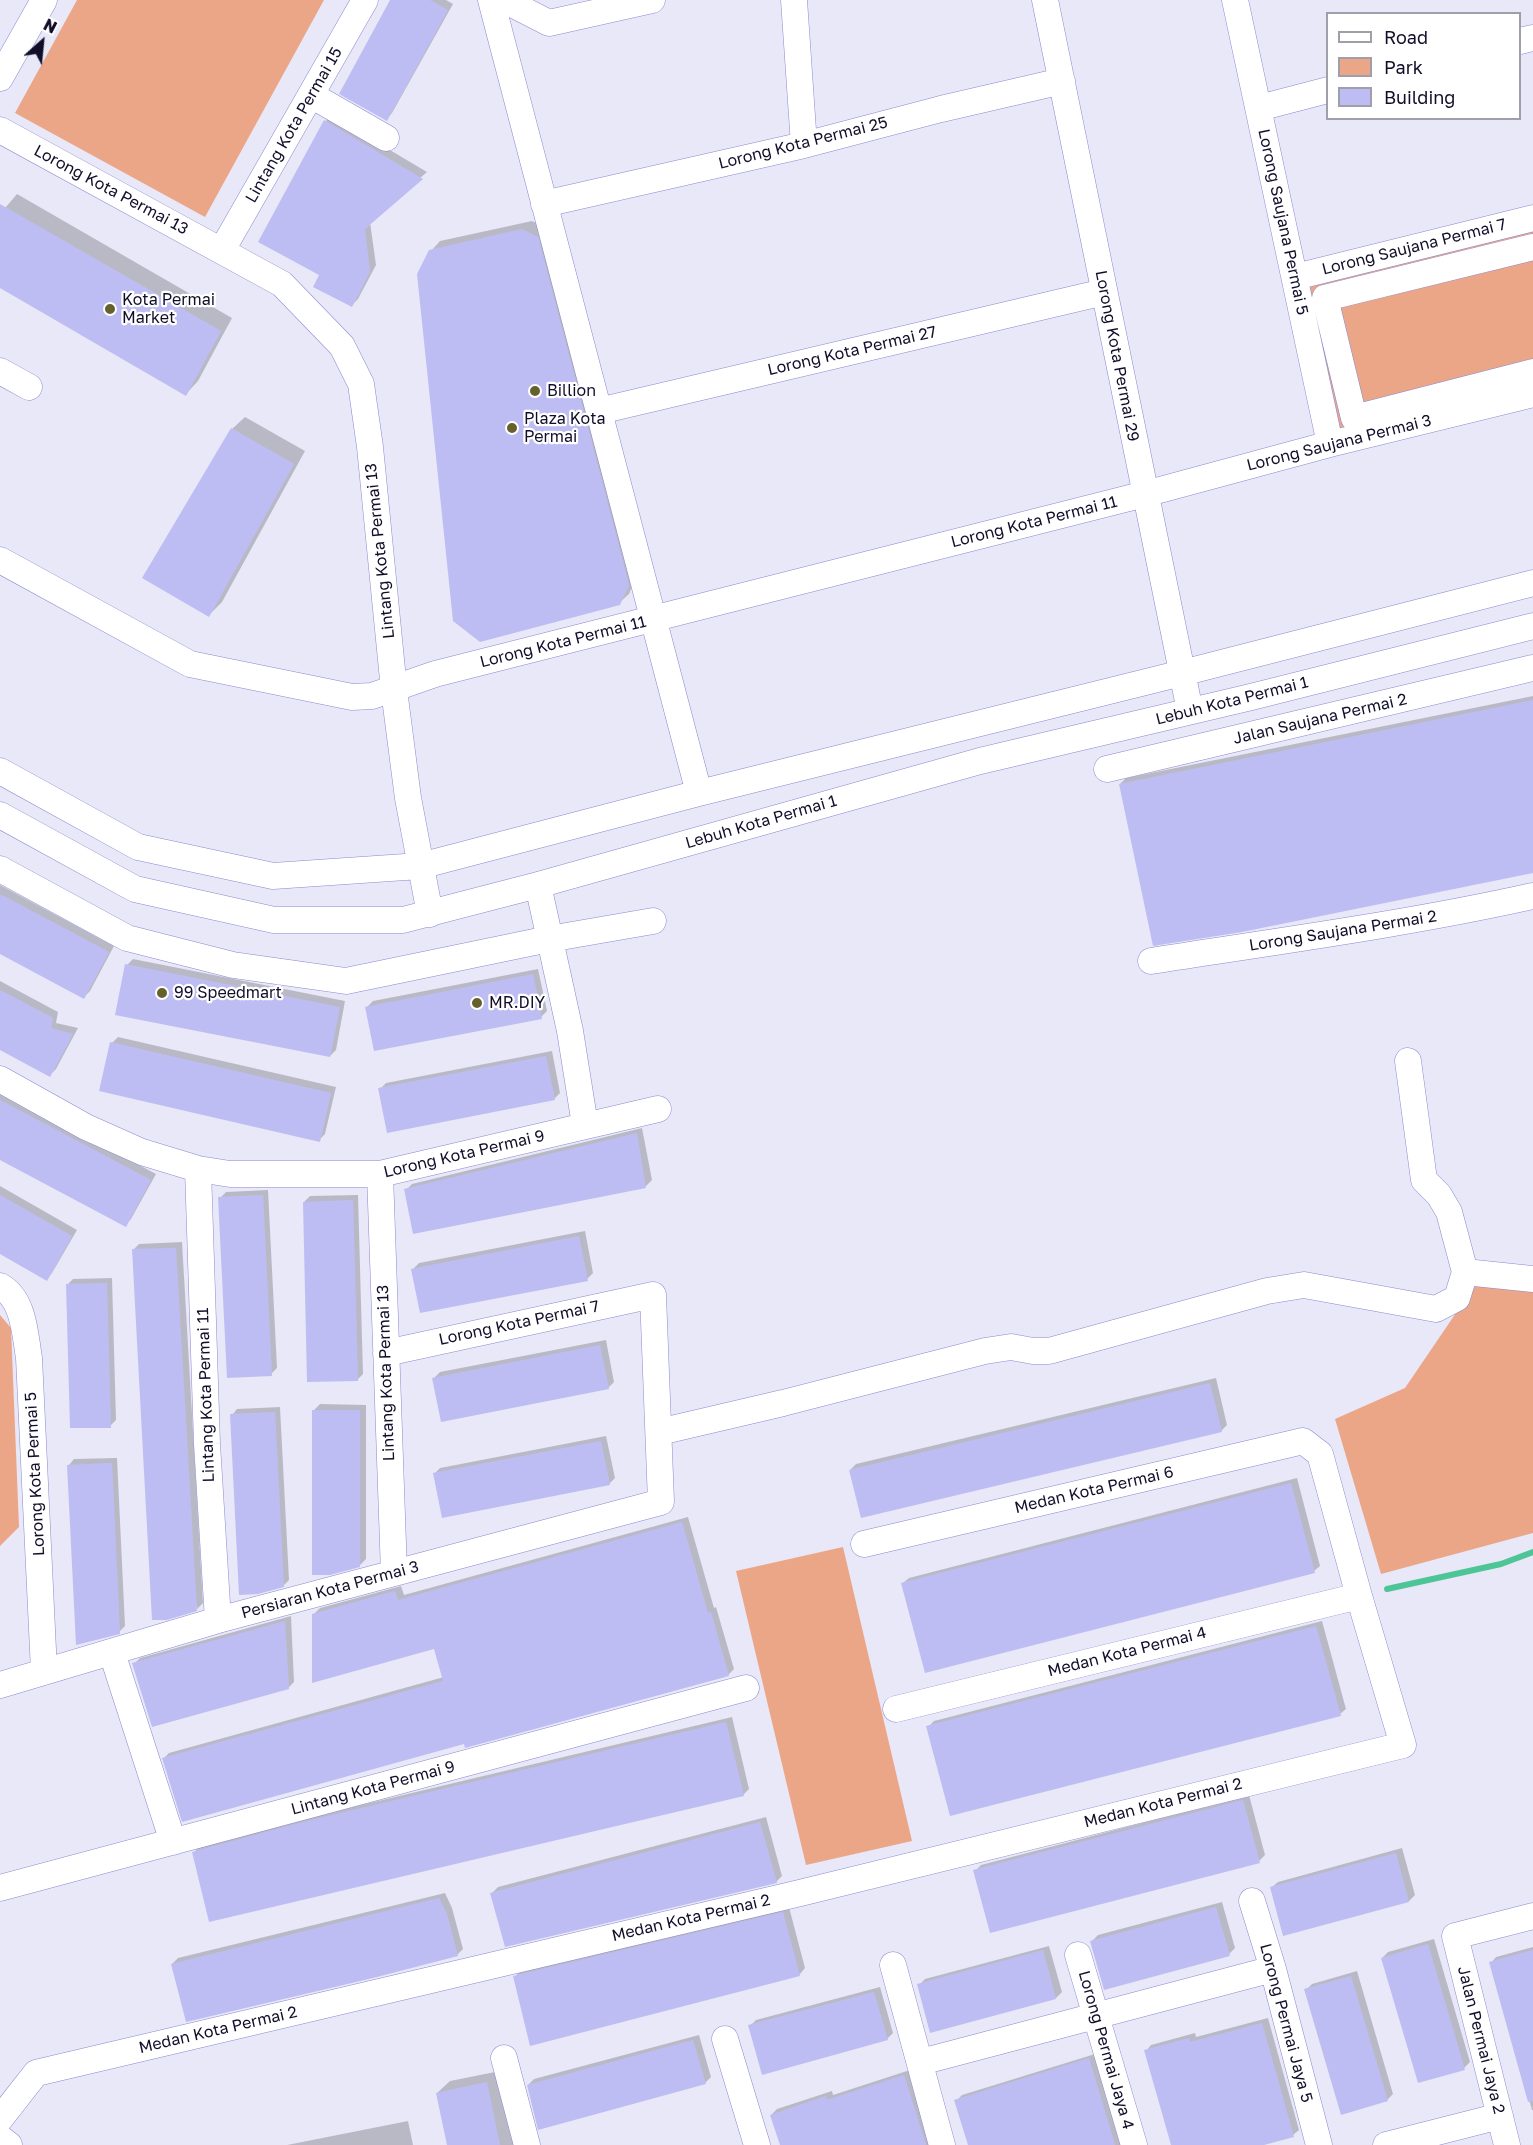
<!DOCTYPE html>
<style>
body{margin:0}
#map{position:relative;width:1533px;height:2145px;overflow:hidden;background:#e8e8f8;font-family:"Golos Text",sans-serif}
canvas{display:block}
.legend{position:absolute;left:1326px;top:12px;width:195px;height:108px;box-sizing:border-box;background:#fff;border:2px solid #a09fa9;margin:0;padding:8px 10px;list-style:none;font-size:18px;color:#110e29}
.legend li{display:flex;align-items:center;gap:12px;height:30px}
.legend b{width:30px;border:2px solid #a09fa9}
.north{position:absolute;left:12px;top:12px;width:60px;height:60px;-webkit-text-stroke:4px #fff;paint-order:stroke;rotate:27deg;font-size:16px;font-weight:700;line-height:24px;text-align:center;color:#110e29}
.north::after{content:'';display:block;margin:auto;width:21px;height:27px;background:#110e29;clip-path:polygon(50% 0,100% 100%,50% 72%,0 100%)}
</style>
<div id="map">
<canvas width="1533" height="2145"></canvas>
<ul class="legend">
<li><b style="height:8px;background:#fff"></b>Road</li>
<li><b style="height:16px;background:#eba688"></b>Park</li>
<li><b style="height:16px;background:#bdbdf4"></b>Building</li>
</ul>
<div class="north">N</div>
</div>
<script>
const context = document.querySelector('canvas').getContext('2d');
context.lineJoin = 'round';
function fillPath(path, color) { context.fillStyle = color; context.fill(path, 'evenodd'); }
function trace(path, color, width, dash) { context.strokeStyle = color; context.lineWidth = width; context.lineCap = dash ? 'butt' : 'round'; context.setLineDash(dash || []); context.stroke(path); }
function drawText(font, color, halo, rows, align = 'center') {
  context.font = font + ' "Golos Text",sans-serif'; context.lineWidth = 4.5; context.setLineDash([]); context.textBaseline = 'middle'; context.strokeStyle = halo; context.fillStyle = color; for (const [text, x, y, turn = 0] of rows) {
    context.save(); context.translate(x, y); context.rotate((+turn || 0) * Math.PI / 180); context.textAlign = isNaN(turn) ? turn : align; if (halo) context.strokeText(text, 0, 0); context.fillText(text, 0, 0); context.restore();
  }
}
const green = new Path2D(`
 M77,0H324L205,217L15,113Z
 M1533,227V381L1330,434L1290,288Z
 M1477,1282L1533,1288V1533L1381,1574L1335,1419L1405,1388Z
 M0,1315L11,1328L19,1527L0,1546Z
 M843,1547L912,1841L806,1865L736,1571Z`);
const shadow = new Path2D(`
 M392,0H446L453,4L392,113L386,119Z
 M331,115L427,172L370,222L376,265L358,299L352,305L321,275L260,241L326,121Z
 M17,194L232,318L198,381L186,394L0,286V214Z
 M532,221L547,228L637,575L629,594L619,603L431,251L440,241Z
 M245,417L305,451L222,602L209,615L232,429Z
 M1533,696V872L1120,784L1126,778Z
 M0,885L114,946L90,991L84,997L0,952Z
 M133,959L345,1001L336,1050L330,1056L127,965Z
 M538,969L547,1011L541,1017L367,1007L373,1001Z
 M0,981L58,1012L56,1023L78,1028L56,1069L50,1075L0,1048Z
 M118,1037L336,1087L325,1134L319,1140L112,1043Z
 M552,1051L560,1093L554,1099L380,1089L386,1083Z
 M0,1091L156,1174L131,1219L126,1225L0,1158Z
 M642,1128L652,1180L646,1186L406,1190L412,1184Z
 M0,1186L77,1230L52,1273L47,1279L0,1253Z
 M268,1190L277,1368L271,1374L220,1198L226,1192Z
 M358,1195L363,1374L357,1380L304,1202L310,1196Z
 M585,1231L593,1273L587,1279L413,1269L419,1263Z
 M182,1242L203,1603L197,1609L133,1250L139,1244Z
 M112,1278L116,1420L110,1426L67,1285L73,1279Z
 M606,1340L614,1382L608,1388L434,1378L440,1372Z
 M1216,1378L1227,1425L1221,1431L850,1470L856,1464Z
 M320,1404L366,1405V1559L360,1565L314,1410Z
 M280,1407L289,1580L283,1586L232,1415L237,1409Z
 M606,1436L615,1478L609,1484L434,1474L440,1468Z
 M117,1458L125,1626L119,1632L69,1465L74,1459Z
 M1297,1478L1320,1566L1314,1571L903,1583L909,1578Z
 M688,1517L714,1608L716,1607L734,1669L728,1675L465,1742L163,1759L169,1753L444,1677L436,1647L314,1614L320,1608L401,1586L404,1595Z
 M291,1616L294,1682L288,1688L134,1664L140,1658Z
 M1322,1621L1346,1709L1340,1714L928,1727L934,1721Z
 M732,1717L749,1789L743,1795L194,1852L200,1846L319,1815Z
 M1249,1795L1265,1855L1259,1861L975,1871L981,1865Z
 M766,1817L782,1876L776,1882L492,1893L498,1887Z
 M1402,1848L1415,1895L1409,1901L1285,1934L1272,1887L1278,1882Z
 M445,1893L452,1908L463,1949L457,1955L172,1964L178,1958Z
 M1222,1902L1235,1948L1229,1954L1092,1941L1098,1935Z
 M789,1907L805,1968L800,1974L531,2045L515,1977L520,1971Z
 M1434,1939L1470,2062L1464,2068L1382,1958L1388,1952Z
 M1049,1946L1062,1992L1056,1998L919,1985L925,1979Z
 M1533,1947V2110H1532L1491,1963L1496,1957Z
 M1357,1971L1393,2094L1387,2100L1306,1990L1312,1984Z
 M880,1987L893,2033L887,2039L750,2026L756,2020Z
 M1268,2018L1299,2130L1293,2135L1259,2145H1172L1146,2051L1151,2045L1195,2033L1196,2037Z
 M699,2035L711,2077L705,2083L528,2085L534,2079Z
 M1095,2054L1122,2145H969L956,2101L962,2095Z
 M910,2070L935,2145H781L771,2115L777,2109L832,2091L833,2095Z
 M500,2071L515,2145H448L437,2093L450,2081Z
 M408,2121L413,2145H287Z`);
const stream = new Path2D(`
 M1387,1589L1501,1564L1533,1552`);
const building = new Path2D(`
 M390,0H430L448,10L387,121L339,94Z
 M324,120L423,179L365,229L370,272L352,307L313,287L319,275L258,242Z
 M0,204L221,331L186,396L0,288Z
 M522,229L538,237L629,585L620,605L480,642L453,621L417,274L429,250Z
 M231,428L294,464L209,617L142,578Z
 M1533,700V873L1242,932L1153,946L1119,784Z
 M0,894L109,952L84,999L0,954Z
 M125,964L340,1007L330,1057L115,1015Z
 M533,974L542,1019L374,1051L365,1007Z
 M0,990L53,1018L51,1028L73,1034L50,1077L0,1050Z
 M110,1042L331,1093L320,1142L99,1091Z
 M546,1056L555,1100L387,1133L378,1088Z
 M0,1100L151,1180L126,1227L0,1160Z
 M637,1133L646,1188L413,1234L404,1189Z
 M0,1195L72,1236L47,1281L0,1254Z
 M263,1195L272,1376L227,1378L218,1197Z
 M353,1200L358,1381L307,1382L303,1202Z
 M579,1236L588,1281L420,1313L411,1269Z
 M176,1248L197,1611L167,1620H152L132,1249Z
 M107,1283L111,1428H70L66,1284Z
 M600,1345L609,1389L441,1422L432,1378Z
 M1210,1383L1222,1432L861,1518L849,1470Z
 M312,1410H360V1567L330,1575H312Z
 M275,1412L284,1587L258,1594L239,1595L230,1414Z
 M601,1441L610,1485L442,1518L433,1473Z
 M112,1463L120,1634L76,1645L67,1465Z
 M1291,1483L1315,1573L925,1673L901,1583Z
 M682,1522L708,1613L711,1612L729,1676L465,1748L464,1744L182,1822L162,1758L443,1681L434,1649L312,1683V1614L395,1591L398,1600Z
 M285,1621L289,1689L152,1727L132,1663Z
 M1316,1626L1341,1716L950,1816L926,1726Z
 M726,1722L744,1796L209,1922L192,1852L311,1820Z
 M1243,1800L1260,1863L990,1933L973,1870Z
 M760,1822L777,1883L505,1947L490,1893Z
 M1396,1853L1409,1902L1283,1936L1270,1887Z
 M439,1898L447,1914L458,1956L373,1978L186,2022L171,1964Z
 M1216,1907L1230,1956L1104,1990L1090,1941Z
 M783,1912L800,1976L530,2046L513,1976Z
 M1428,1944L1465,2070L1418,2083L1381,1958Z
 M1043,1950L1056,1999L930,2033L917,1984Z
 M1533,1950V2101L1528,2102L1489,1962Z
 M1351,1976L1388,2101L1341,2115L1304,1989Z
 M874,1992L888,2040L762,2075L748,2025Z
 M1262,2023L1294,2137L1264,2145H1171L1144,2050L1189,2038L1190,2042Z
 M693,2040L706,2084L538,2130L527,2085Z
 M1089,2058L1115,2145H968L954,2100Z
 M904,2075L926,2145H780L770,2115L826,2096L827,2100Z
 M487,2082L500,2145H447L436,2093Z`);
const minor = new Path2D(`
 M491,0L699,793
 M504,0L549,23L652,0
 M794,0L804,145
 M1045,0L1190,711
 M1235,0L1330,444
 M1520,41L1533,38
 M0,78L44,0
 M311,95L386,138
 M1259,108L1328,90
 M0,130L282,284L342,346L361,384L370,447L394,690L408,798L430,914
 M544,204L804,145L941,109L1062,81
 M1533,247L1325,298L1354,418L1533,372
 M222,250L365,0
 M1295,277L1533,218
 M0,371L29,387
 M599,411L1104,292
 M0,560L190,664L352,697L372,696L435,674L1145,494L1330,444L1533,394
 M1107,769L1533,668
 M0,771L138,847L273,876L420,866L699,793L1182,673L1533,583
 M0,815L135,889L274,920H403L538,885L980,761L1251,697L1533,626
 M0,869L127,938L233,965L346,981L549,939L653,921
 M538,885L570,1031L585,1125
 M1151,961C1279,941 1407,924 1533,896
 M0,1079L86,1127L142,1152L198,1169L230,1174H380L658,1109
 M198,1169L207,1444L218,1620
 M380,1174L394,1573
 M1465,1272L1533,1279
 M0,1286C24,1299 25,1334 29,1358L44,1671
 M659,1432L783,1403L985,1351L1011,1347L1033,1351H1049L1267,1291L1304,1285L1436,1309L1457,1298L1465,1272L1449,1212L1439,1195L1424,1180L1408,1061
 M112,1653L173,1842
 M0,1685L218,1620L661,1502L653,1295L386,1353
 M896,1709L1359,1596
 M0,1888L746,1688
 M1252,1901L1273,1969L1319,2145
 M1078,1955L1134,2145
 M893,1965L942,2145
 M725,2039L757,2145
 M504,2058L527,2145
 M921,2062L1273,1969
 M0,2119L36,2073L800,1893L1403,1745L1359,1596L1320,1454L1303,1441L864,1544
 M0,2138L9,2145
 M1386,2145L1500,2116
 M1507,2145L1455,1936L1533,1916`);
const markers = [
 [110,309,6,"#65612d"],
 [535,391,6,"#65612d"],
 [512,428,6,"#65612d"],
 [162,993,6,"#65612d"],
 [477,1003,6,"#65612d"]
];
const streetNames = [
 ["Lintang Kota Permai 15",294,125,-60],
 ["Lorong Kota Permai 25",803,143,-14],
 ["Lorong Kota Permai 13",111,190,28],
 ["Lorong Saujana Permai 5",1283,222,78],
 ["Lorong Saujana Permai 7",1414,247,-14],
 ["Lorong Kota Permai 27",852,351,-13],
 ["Lorong Kota Permai 29",1117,356,79],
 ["Lorong Saujana Permai 3",1339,443,-14],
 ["Lorong Kota Permai 11",1034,522,-14],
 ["Lintang Kota Permai 13",380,551,-96],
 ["Lorong Kota Permai 11",563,642,-14],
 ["Lebuh Kota Permai 1",1232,701,-14],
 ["Jalan Saujana Permai 2",1320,719,-13],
 ["Lebuh Kota Permai 1",761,822,-16],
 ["Lorong Saujana Permai 2",1343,931,-9],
 ["Lorong Kota Permai 9",464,1154,-13],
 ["Lorong Kota Permai 7",519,1323,-12],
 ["Lintang Kota Permai 13",386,1373,-92],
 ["Lintang Kota Permai 11",206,1395,-92],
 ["Lorong Kota Permai 5",35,1474,-93],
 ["Medan Kota Permai 6",1094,1490,-13],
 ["Persiaran Kota Permai 3",330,1590,-15],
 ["Medan Kota Permai 4",1127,1652,-14],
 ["Lintang Kota Permai 9",373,1788,-15],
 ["Medan Kota Permai 2",1163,1803,-14],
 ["Medan Kota Permai 2",691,1918,-13],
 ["Lorong Permai Jaya 5",1286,2023,75],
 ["Medan Kota Permai 2",218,2030,-13],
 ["Jalan Permai Jaya 2",1481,2040,76],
 ["Lorong Permai Jaya 4",1106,2050,74]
];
const poiNames = [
 ["Kota Permai",122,300],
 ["Market",122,318],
 ["Billion",547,391],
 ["Plaza Kota",524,419],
 ["Permai",524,437],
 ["99 Speedmart",174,993],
 ["MR.DIY",489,1003]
];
fillPath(green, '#eba688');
fillPath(shadow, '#0003');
trace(stream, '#4dc596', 6);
fillPath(building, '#bdbdf4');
trace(minor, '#8b89d0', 27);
trace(minor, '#fff', 26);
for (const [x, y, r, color] of markers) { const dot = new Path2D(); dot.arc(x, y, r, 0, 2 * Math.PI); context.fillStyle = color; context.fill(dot); trace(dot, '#fff', 2); }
drawText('16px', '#110e29', '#fff', streetNames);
drawText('16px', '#110e29', '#fff', poiNames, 'left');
</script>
